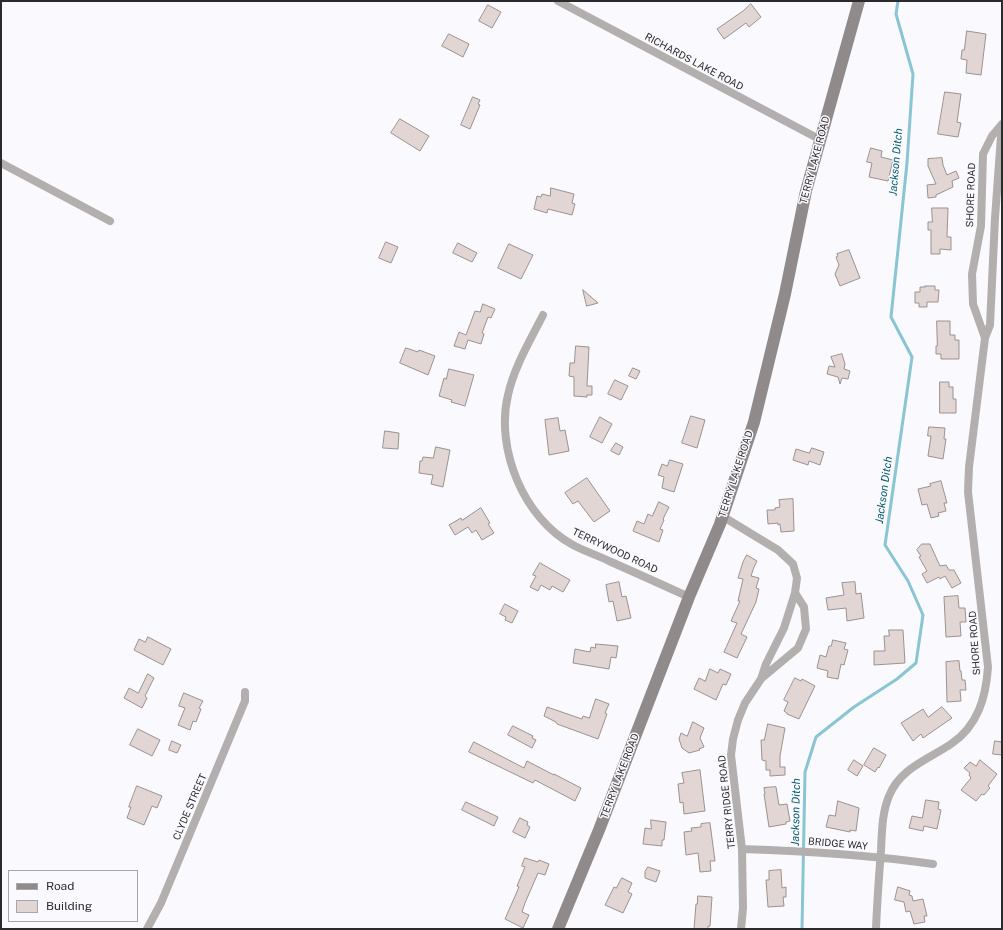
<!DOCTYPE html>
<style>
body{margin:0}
#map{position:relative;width:1003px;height:930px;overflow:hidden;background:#faf9fe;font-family:"Public Sans",sans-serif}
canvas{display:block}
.frame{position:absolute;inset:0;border:2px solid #2b2a2d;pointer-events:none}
.legend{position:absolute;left:8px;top:870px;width:130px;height:52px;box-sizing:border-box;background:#faf9fe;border:1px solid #a7a6aa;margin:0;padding:5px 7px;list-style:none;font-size:12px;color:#2b2a2d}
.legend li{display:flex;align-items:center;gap:8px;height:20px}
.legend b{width:20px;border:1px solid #a7a6aa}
</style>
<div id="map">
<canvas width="1003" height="930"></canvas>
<div class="frame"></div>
<ul class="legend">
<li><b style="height:5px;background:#918a8b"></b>Road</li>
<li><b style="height:11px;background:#e1d6d4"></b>Building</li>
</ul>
</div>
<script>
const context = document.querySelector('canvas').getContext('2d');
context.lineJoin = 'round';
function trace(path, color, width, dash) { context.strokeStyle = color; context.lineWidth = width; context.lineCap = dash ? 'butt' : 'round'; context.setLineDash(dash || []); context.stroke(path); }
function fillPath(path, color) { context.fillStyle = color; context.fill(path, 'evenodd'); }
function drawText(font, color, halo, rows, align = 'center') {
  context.font = font + ' "Public Sans",sans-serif'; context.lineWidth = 3; context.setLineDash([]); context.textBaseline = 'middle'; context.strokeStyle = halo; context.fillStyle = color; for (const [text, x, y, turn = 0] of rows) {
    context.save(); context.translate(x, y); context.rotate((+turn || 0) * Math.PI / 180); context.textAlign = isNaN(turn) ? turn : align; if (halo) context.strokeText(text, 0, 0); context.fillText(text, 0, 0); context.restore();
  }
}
const stream = new Path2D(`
 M802,929L805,772L816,737L854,707L897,679L916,663L923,615L908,581L885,545L912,357L891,317L907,163L913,74L896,14L898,1`);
const building = new Path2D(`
 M751,4L761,17L749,27L746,23L724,39L717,29L743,11Z
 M488,5L501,12L492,28L479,21Z
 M967,31L986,34L981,75L966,73L967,60L961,59L962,50H964Z
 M449,34L469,44L463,57L442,46Z
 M945,92L961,94L957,122L961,123L958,137L938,134Z
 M473,97L480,100L478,104L480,105L470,129L461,125Z
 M400,119L429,136L420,151L391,133Z
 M871,148L882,151L881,157L893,160L888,181L869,177L872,163L867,162Z
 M942,158L943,165L947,175L956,171L959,178L952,181L953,187L936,195V197L928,198L927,185L936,184L928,166V159Z
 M551,188L574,194L572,203L575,204L572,215L548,209L547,213L534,209L537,196L541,197L542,194L550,196Z
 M932,208H948L947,237H951V250L940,249V254H931V230H928V222H932Z
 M386,242L398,247L391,263L379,258Z
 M458,243L477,253L472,262L453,253Z
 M509,244L533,255L521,279L498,268Z
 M849,250L860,278L840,286L835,274L839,265L836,257L838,256L837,254Z
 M925,286H935V290H939L938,302H927V307H919V303H915V292H920V287H925Z
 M583,290L598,303L587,306Z
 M483,304L495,309L491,318L488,317L482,333L484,334L481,344L468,340L465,349L454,346L459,332L466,335L475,311L480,312Z
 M937,321H950V335H955V340H959V359H941V354H936V346H937Z
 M576,346L589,347L587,386H592V395H587V397L574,396V377L569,376L570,363H574Z
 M406,348L418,352L419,350L435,356L428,375L400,363Z
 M842,354L845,364L844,369L850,371L848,379L842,378L840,384L838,377L827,374L829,366L835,367L831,357Z
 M633,368L640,371L636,379L629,376Z
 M449,369L474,375L465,406L451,402L452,400L439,396L444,378L446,379Z
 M615,380L628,386L621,400L608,394Z
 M940,382H949V387H953V399H956V413H940Z
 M691,416L705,420L697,448L682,443Z
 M600,417L612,424L602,443L590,437Z
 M558,418L560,431L565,430L569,451L549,455L545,420Z
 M929,427L945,428L944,439H946L943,459L928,456L931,436H928Z
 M385,431L399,433L398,449L383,448Z
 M616,443L623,447L619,455L611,451Z
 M436,447L450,450L443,487L431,484L433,475L419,473L420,461H422L423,457L433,458Z
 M812,448L824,452L820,465L809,461L808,465L793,460L796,449L809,453Z
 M670,460L683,464L674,492L662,488L664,477L658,475L662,464L667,466Z
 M587,478L610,511L594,522L578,501L573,504L565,493Z
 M941,481L947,503H944L946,511L938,513L939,516L931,518L927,504L922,505L918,489L931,486L930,484Z
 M793,499L794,531L781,532L780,524L778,525V523L768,524L767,510H775V508L780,507L779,500Z
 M659,502L669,507L663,519L664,520L660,529L663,530L659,542L633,531L637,521L644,524L648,514L652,516Z
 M481,508L490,523L488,524L494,533L482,540L476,530L472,533L468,527L455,535L449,525L461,518L462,520Z
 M922,544H930L940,566L946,565L949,570H954L961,583L952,588L945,576L940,579L939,577L927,583L922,574L927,571L919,557L921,556L917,550Z
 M747,555L757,561L754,567L751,576L759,578L756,588L759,589L756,602L741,634L747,637L737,658L724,652L737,623L731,621L740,601H738L743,579L738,578L743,562Z
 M540,563L570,580L563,592L552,586L550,590L541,585L538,591L530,587L536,576L533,575Z
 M619,582L622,597L626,596L631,618L617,621L613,601L609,602L606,585Z
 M855,582L856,594L861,593L864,618L847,621L846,608L828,610L826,598L844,595L842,583Z
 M958,596L959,608H965L966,622H960L961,636L946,637L944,597Z
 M505,604L518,611L512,623L505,620L506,617L500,614Z
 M889,630H903L905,663L874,665V651H885L884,636H889Z
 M148,637L171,649L163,665L134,650L139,639L145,642Z
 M833,640L846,643L844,649L848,650L844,665L841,664L838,679L827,677L828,671L817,668L820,655L826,657L829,646H831Z
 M596,644L618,646L616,658L611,657L609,669L573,663L575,649L590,652L591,647L595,648Z
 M959,661L960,671H961L962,680H965L966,690H960L961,701L947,702L946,662Z
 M710,669L718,673L720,669L731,674L726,685L723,684L716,700L694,689L699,678L705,681Z
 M148,674L154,678L145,696L147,698L142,708L124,698L129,688L138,693Z
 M795,678L801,681L802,679L815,686L799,719L787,714V713L784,711L788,702L784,700Z
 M184,693L203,701L199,708L201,709L196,722L193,721L190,730L178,725L185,708L179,706Z
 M596,699L609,704L605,713L607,714L598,739L557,724L556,722L544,716L547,707L582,719L583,716L589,718Z
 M942,707L952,718L923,738L921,734L913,741L901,723L923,709L928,717Z
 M693,722L704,728L700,738L704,747L699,749L700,750L689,753L682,748L679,739L681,733L687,736Z
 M768,724L785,728L780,756V767H785V775L770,776V770H766V761L762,760L761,740H764Z
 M513,726L533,736L532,738L536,740L532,748L508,735Z
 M138,729L160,740L152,756L130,745Z
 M172,741L181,745L177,753L169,750Z
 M995,741L1002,742V755L993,754Z
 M474,742L524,768L527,761L554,775V774L581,788L575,801L535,780L533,783L469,752Z
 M874,748L886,755L879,768L878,767L875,772L864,765Z
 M854,760L863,766L857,776L848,770Z
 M980,760L997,774L988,786L990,788L984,795L982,794L976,801L961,790L971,778L969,775L970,773L964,768L970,762L976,766Z
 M700,770L705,811L684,814L683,802L680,803L678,784L684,783L682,773Z
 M137,786L162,796L157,808L152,806L144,825L127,818L131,807H129Z
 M776,787L779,805L787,804L790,821L786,822V824L769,827L764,794H765L764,788Z
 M926,800L939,802L938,809L941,810L937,829L924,826L923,831L909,828L912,816L922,818Z
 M838,801L859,808L856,831L850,830V832L826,827L829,815L835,816Z
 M466,802L498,817L494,826L462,810Z
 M520,818L528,822L527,825L530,827L525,838L513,832Z
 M651,820L666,822L664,840H662V846L643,844L645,828L651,829Z
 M710,823L715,861H710L711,871L700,872L698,853L686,855L684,832L692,831L691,828L701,827V824Z
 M525,858L538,862L539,860L549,864L545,875L538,873L525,903L522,912L529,915L523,928L505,919L519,887L517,886L525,867L522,866Z
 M648,867L660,871L656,882L645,878V872Z
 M781,870L782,888L786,887V897H783L784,906L768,907L766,880H769V871Z
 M622,878L632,883L628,892L632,894L623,913L605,905L614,887L616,888Z
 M898,887L910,891L909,895L912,896L913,901L923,899L927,916H924L925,922L914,924L910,911L906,912L904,902L895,900Z
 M698,896L712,897L710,926H708V929H694L696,904H697Z`);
const minor = new Path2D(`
 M558,1L821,140
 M1,163L110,221
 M543,315C530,341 514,367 508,395C495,449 524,519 573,545C584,551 597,555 609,561C636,573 663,585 689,597
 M985,338L973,304L972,274L981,226L983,154L992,136L1002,124
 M722,516L778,550L793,564L797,578L795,593L784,628L766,664L761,679L745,703L738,720L733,739L731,755L742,849L743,908L741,929
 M762,678L798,648L806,629L804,607L795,593
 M742,849C806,851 870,855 933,864
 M147,929L161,903L245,701V692
 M876,929C877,903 879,876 881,850C882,831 882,813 889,796C900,768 929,759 951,744C978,726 986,697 988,667L968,492L969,467L985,338L990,325L995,218L1001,136L1000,127`);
const secondary = new Path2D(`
 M558,929L599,830L689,597L720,524L754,422L785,294L806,191L859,1`);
const streetNames = [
 ["RICHARDS LAKE ROAD",694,62,28],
 ["TERRY LAKE ROAD",815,160,-75],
 ["SHORE ROAD",971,195,-88],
 ["TERRY LAKE ROAD",736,474,-72],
 ["TERRYWOOD ROAD",615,551,25],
 ["SHORE ROAD",975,643,-94],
 ["TERRY LAKE ROAD",620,776,-69],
 ["TERRY RIDGE ROAD",727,802,-96],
 ["CLYDE STREET",190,807,-67],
 ["BRIDGE WAY",838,844,5]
];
const waterNames = [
 ["Jackson Ditch",896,162,-85],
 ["Jackson Ditch",884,490,-82],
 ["Jackson Ditch",796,812,-89]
];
trace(stream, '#89c5d2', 3);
fillPath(building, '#e1d6d4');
trace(building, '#9b928f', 1);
trace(minor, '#b3afaf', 8);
trace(secondary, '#918a8b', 12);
drawText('10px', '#2b2a2d', '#faf9fe', streetNames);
drawText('italic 11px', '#005a68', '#faf9fe', waterNames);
</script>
